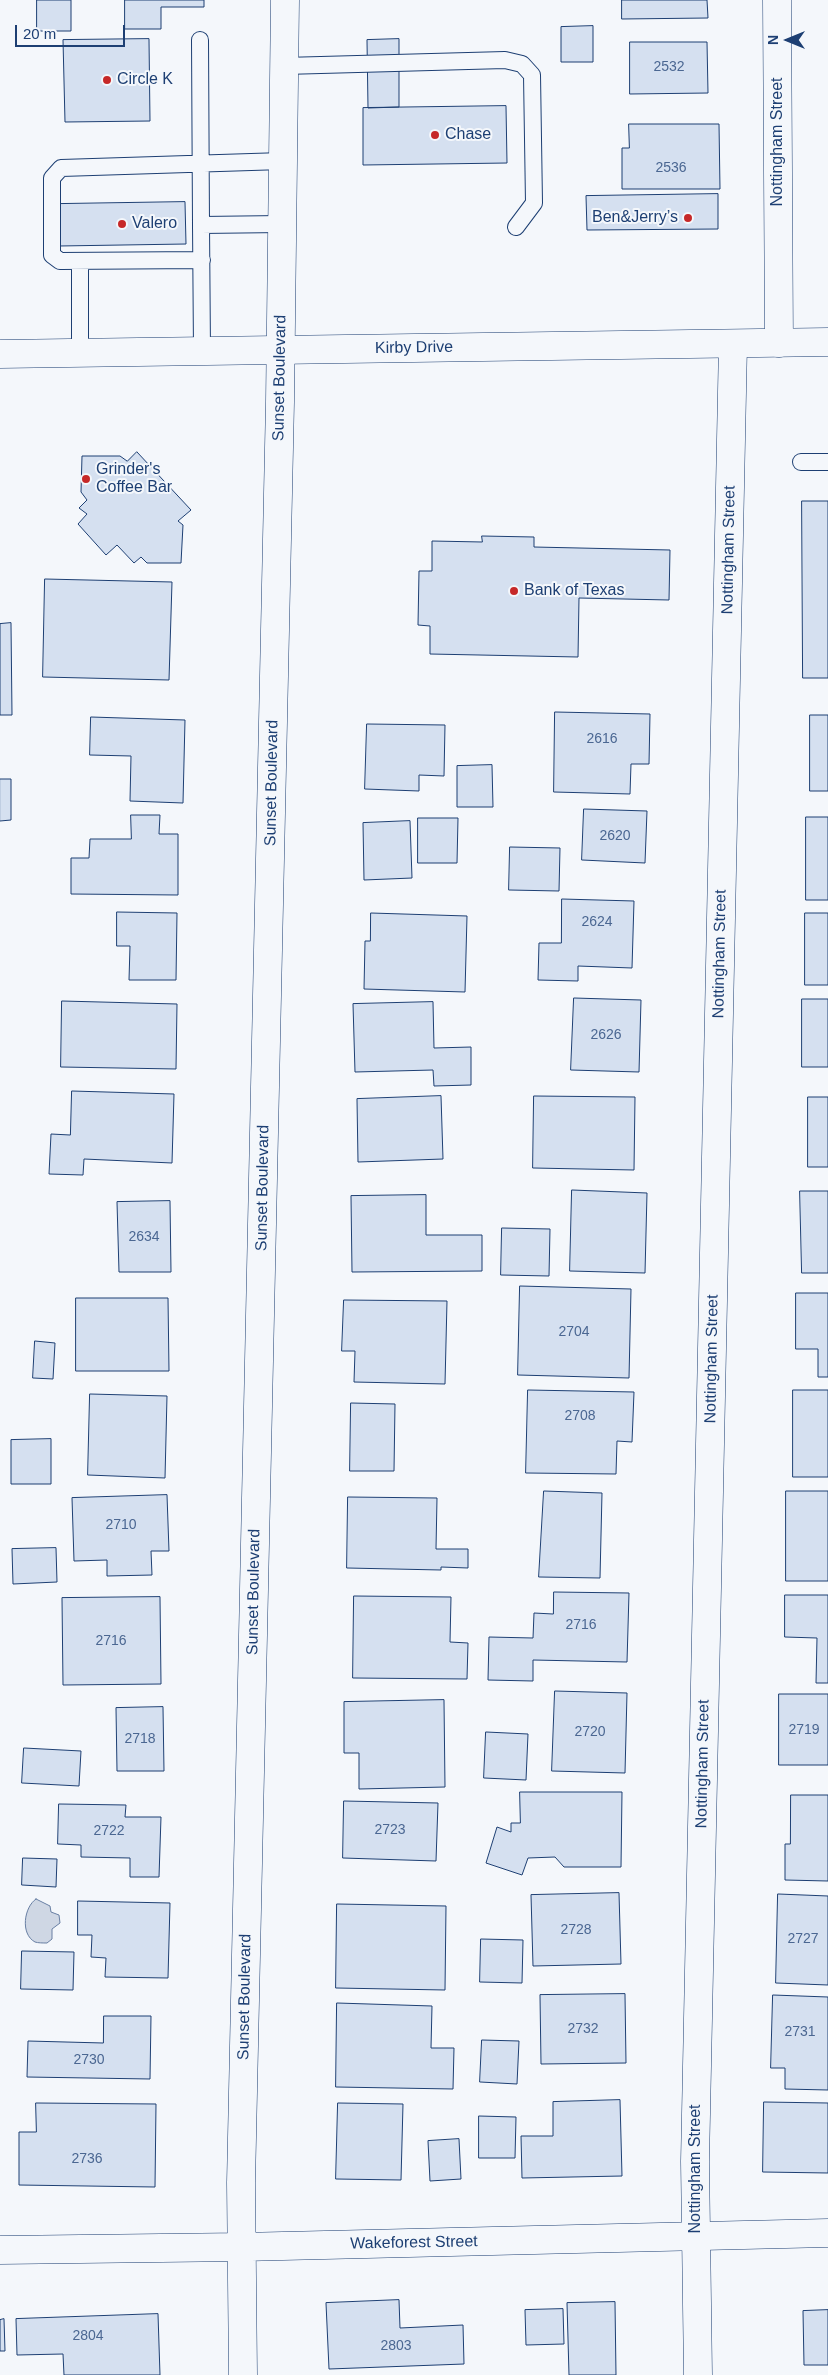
<!DOCTYPE html>
<meta charset="utf-8">
<style>
body{margin:0}
#map{position:relative;width:828px;height:2375px;overflow:hidden;background:#f4f7fb;font-family:Helvetica,sans-serif}
canvas{display:block}
.north{position:absolute;left:763px;top:15px;width:50px;height:50px;-webkit-text-stroke:4px #f4f7fb;paint-order:stroke;rotate:270deg;font-size:14px;font-weight:700;line-height:20px;text-align:center;color:#1d3f73}
.north::after{content:'';display:block;margin:auto;width:18px;height:22px;background:#1d3f73;clip-path:polygon(50% 0,100% 100%,50% 72%,0 100%)}
.scale{position:absolute;left:15px;top:25px;width:110px;height:22px;box-sizing:border-box;border:2px solid #1d3f73;border-top:0;padding-left:6px;font-size:15px;line-height:18px;white-space:nowrap;color:#1d3f73;-webkit-text-stroke:4px #f4f7fb;paint-order:stroke}
</style>
<div id="map">
<canvas width="828" height="2375"></canvas>
<div class="north">N</div>
<div class="scale">20 m</div>
</div>
<script>
const context = document.querySelector('canvas').getContext('2d');
context.lineJoin = 'round';
function fillPath(path, color) { context.fillStyle = color; context.fill(path, 'evenodd'); }
function trace(path, color, width, dash) { context.strokeStyle = color; context.lineWidth = width; context.lineCap = dash ? 'butt' : 'round'; context.setLineDash(dash || []); context.stroke(path); }
function drawText(font, color, halo, rows, align = 'center') {
  context.font = font + ' Helvetica,sans-serif'; context.lineWidth = 4; context.setLineDash([]); context.textBaseline = 'middle'; context.strokeStyle = halo; context.fillStyle = color; for (const [text, x, y, turn = 0] of rows) {
    context.save(); context.translate(x, y); context.rotate((+turn || 0) * Math.PI / 180); context.textAlign = isNaN(turn) ? turn : align; if (halo) context.strokeText(text, 0, 0); context.fillText(text, 0, 0); context.restore();
  }
}
const water = new Path2D(`
 M36,1899L50,1906L51,1912L59,1915L60,1923L52,1929V1939L47,1943C43,1943 38,1943 35,1942C20,1934 24,1907 36,1899Z`);
const building = new Path2D(`
 M37,0H71V31H37Z
 M125,0H204V7H161V29H125Z
 M622,0H707L708,18L622,19Z
 M593,26V62H561V27Z
 M149,39L150,121L65,122L63,40Z
 M399,39V107L368,108L367,40Z
 M630,42H707L708,93L630,94Z
 M506,106L507,163L363,165V108Z
 M629,124H719L720,189H622V148H629Z
 M718,194V229L587,230L586,196Z
 M185,202L186,244L59,246V204Z
 M137,452L191,510L178,521L183,525L181,563H147L141,557L134,563L117,545L106,555L78,524L87,514L79,508L87,500L81,492L82,456H120L127,461Z
 M802,501H828V678H803Z
 M482,536L534,537V547L670,550L669,600L579,598L578,657L430,654V626L418,625L419,571H432V541L482,542Z
 M45,579L172,582L169,680L43,677Z
 M11,623L12,715H0V624Z
 M555,712L650,714L649,764H631L630,794L554,792Z
 M810,715H828V791H810Z
 M91,717L185,720L183,803L130,801L131,756L90,755Z
 M367,724L445,725L444,776L419,775V791L365,789Z
 M492,765L493,807H457V766Z
 M0,779H11V820L0,821Z
 M584,809L647,811L645,863L582,860Z
 M131,815H160L159,834H178V895L71,894V858H89L90,839H131Z
 M806,817H828V900H806Z
 M418,818H458L457,863H418Z
 M410,821L412,878L364,880L363,823Z
 M510,847L560,848L559,891L509,890Z
 M562,899L634,901L632,968L578,966V981L538,980L539,943H561Z
 M117,912L177,913L176,980H129L130,946H117Z
 M371,913L467,916L465,992L364,989L365,941H370Z
 M805,913H828V985H805Z
 M574,998L641,1000L639,1072L571,1070Z
 M802,999H828V1067H802Z
 M62,1001L177,1004L176,1069L61,1067Z
 M433,1002L434,1048L471,1047V1085L434,1086L433,1070L355,1072L353,1004Z
 M72,1091L174,1094L172,1163L84,1159L83,1175L49,1174L51,1134L70,1135Z
 M441,1096L443,1159L358,1162L357,1099Z
 M534,1096L635,1097L634,1170L533,1168Z
 M808,1097H828V1167H808Z
 M572,1190L647,1193L645,1273L570,1271Z
 M800,1191H828V1273H802Z
 M426,1195V1235H482V1271L352,1272L351,1196Z
 M170,1201L171,1272H119L117,1202Z
 M502,1228L550,1229L549,1276L501,1275Z
 M520,1286L631,1289L629,1378L518,1375Z
 M796,1293H828V1377H818V1349H796Z
 M76,1298H168L169,1371H76Z
 M344,1300L447,1301L445,1384L354,1382L355,1351H342Z
 M35,1341L55,1343L53,1379L33,1378Z
 M528,1390L634,1392L632,1442L617,1441L616,1474L526,1473Z
 M793,1390H828V1477H793Z
 M90,1394L167,1396L165,1478L88,1475Z
 M351,1403L395,1404L394,1471H350Z
 M51,1439V1484H11V1440Z
 M544,1491L602,1493L600,1578L539,1577Z
 M786,1491H828V1581H786Z
 M167,1495L169,1551H151L152,1575L107,1576V1560L74,1561L72,1498Z
 M348,1497L437,1498L436,1549H468V1568L441,1567V1570L347,1568Z
 M56,1548L57,1582L13,1584L12,1549Z
 M554,1592L629,1593L627,1662L533,1660V1681L488,1680L489,1637L533,1638L534,1613L553,1614Z
 M785,1595H828V1683H816L817,1638L785,1637Z
 M354,1596L451,1597L450,1642L468,1643L467,1679L353,1678Z
 M160,1597L161,1684L63,1685L62,1598Z
 M555,1691L627,1693L625,1773L552,1771Z
 M779,1694H828V1765H779Z
 M444,1700L445,1787L359,1789V1753H344V1702Z
 M163,1707L164,1771H117L116,1708Z
 M486,1732L528,1734L526,1780L484,1778Z
 M24,1748L81,1751L79,1786L22,1783Z
 M520,1792H622L621,1867H564L555,1857L528,1858L522,1875L486,1863L497,1827L511,1832V1823H520Z
 M791,1795H828V1881L785,1880V1844H790Z
 M344,1801L438,1803L436,1861L343,1858Z
 M59,1804L126,1805L125,1817H161L159,1877H130V1858L81,1857V1845L58,1844Z
 M23,1858L57,1859L56,1887L22,1885Z
 M619,1893L621,1964L533,1966L531,1895Z
 M778,1894L828,1896V1985L776,1983Z
 M78,1901L170,1903L168,1978L105,1977L106,1958L91,1957L92,1935H78Z
 M337,1904L446,1906L445,1990L336,1988Z
 M481,1939L523,1940L522,1983L480,1982Z
 M22,1951L74,1952L73,1990L21,1989Z
 M625,1994L626,2063L541,2064L540,1995Z
 M773,1995L828,1997V2090L785,2089V2068H771Z
 M337,2003L432,2006L431,2048H454L453,2089L336,2087Z
 M104,2016H151L150,2079L27,2077L28,2041L103,2043Z
 M482,2040L519,2041L517,2084L480,2082Z
 M620,2100L622,2176L522,2178L521,2136H553V2102Z
 M764,2102L828,2103V2173L763,2172Z
 M36,2103L156,2104L155,2187L19,2185V2132H36Z
 M338,2103L403,2104L401,2180L336,2179Z
 M479,2116L516,2117L515,2158H479Z
 M459,2139L461,2179L430,2181L428,2141Z
 M399,2300L400,2328L463,2325L464,2364L329,2369L326,2303Z
 M615,2302L616,2375H569L567,2303Z
 M563,2309L564,2344L526,2345L525,2310Z
 M828,2310V2365H804L803,2311Z
 M158,2314L160,2375H64L63,2354L17,2355L16,2319Z
 M4,2319L5,2351H0V2320Z`);
const service = new Path2D(`
 M200,40L201,225L282,224
 M284,66L505,60L522,64L532,75L534,203L516,227
 M201,225L202,351
 M202,260L60,261L52,255V178L61,168L283,161
 M80,261V353
 M801,462H828`);
const minor = new Path2D(`
 M777,0L779,343
 M698,2375L695,2161L733,344`);
const tertiary = new Path2D(`
 M0,2250L241,2247L828,2233
 M243,2375L241,2182L280,402L285,0`);
const secondary = new Path2D(`
 M0,354L828,342`);
const markers = [
 [107,80,5,"#c62828"],
 [435,135,5,"#c62828"],
 [688,218,5,"#c62828"],
 [122,224,5,"#c62828"],
 [86,479,5,"#c62828"],
 [514,591,5,"#c62828"]
];
const numberNames = [
 ["2532",669,67],
 ["2536",671,168],
 ["2616",602,739],
 ["2620",615,836],
 ["2624",597,922],
 ["2626",606,1035],
 ["2634",144,1237],
 ["2704",574,1332],
 ["2708",580,1416],
 ["2710",121,1525],
 ["2716",581,1625],
 ["2716",111,1641],
 ["2719",804,1730],
 ["2720",590,1732],
 ["2718",140,1739],
 ["2723",390,1830],
 ["2722",109,1831],
 ["2728",576,1930],
 ["2727",803,1939],
 ["2732",583,2029],
 ["2731",800,2032],
 ["2730",89,2060],
 ["2736",87,2159],
 ["2804",88,2336],
 ["2803",396,2346]
];
const poiNames = [
 ["Circle K",117,80],
 ["Chase",445,135],
 ["Ben&Jerry’s",678,218,"right"],
 ["Valero",132,224],
 ["Grinder's",96,470],
 ["Coffee Bar",96,488],
 ["Bank of Texas",524,591]
];
const streetNames = [
 ["Nottingham Street",778,142,-90],
 ["Kirby Drive",414,348,-1],
 ["Sunset Boulevard",280,378,-89],
 ["Nottingham Street",729,550,-89],
 ["Sunset Boulevard",272,783,-89],
 ["Nottingham Street",720,954,-89],
 ["Sunset Boulevard",263,1188,-89],
 ["Nottingham Street",712,1359,-89],
 ["Sunset Boulevard",254,1592,-89],
 ["Nottingham Street",703,1764,-89],
 ["Sunset Boulevard",245,1997,-89],
 ["Nottingham Street",696,2169,-90],
 ["Wakeforest Street",414,2243,-1]
];
fillPath(water, '#cfd7e4');
trace(water, '#687fa3', 1);
fillPath(building, '#d5e0f0');
trace(building, '#1d3f73', 1);
trace(service, '#1d3f73', 18);
trace(minor, '#1d3f73', 29);
trace(tertiary, '#1d3f73', 29);
trace(secondary, '#1d3f73', 29);
trace(service, '#f4f7fb', 16);
trace(minor, '#f4f7fb', 28);
trace(tertiary, '#f4f7fb', 28);
trace(secondary, '#f4f7fb', 28);
for (const [x, y, r, color] of markers) { const dot = new Path2D(); dot.arc(x, y, r, 0, 2 * Math.PI); context.fillStyle = color; context.fill(dot); trace(dot, '#f4f7fb', 2); }
drawText('14px', '#4b6792', null, numberNames);
drawText('16px', '#1d3f73', '#f4f7fb', poiNames, 'left');
drawText('16px', '#1d3f73', '#f4f7fb', streetNames);
</script>
